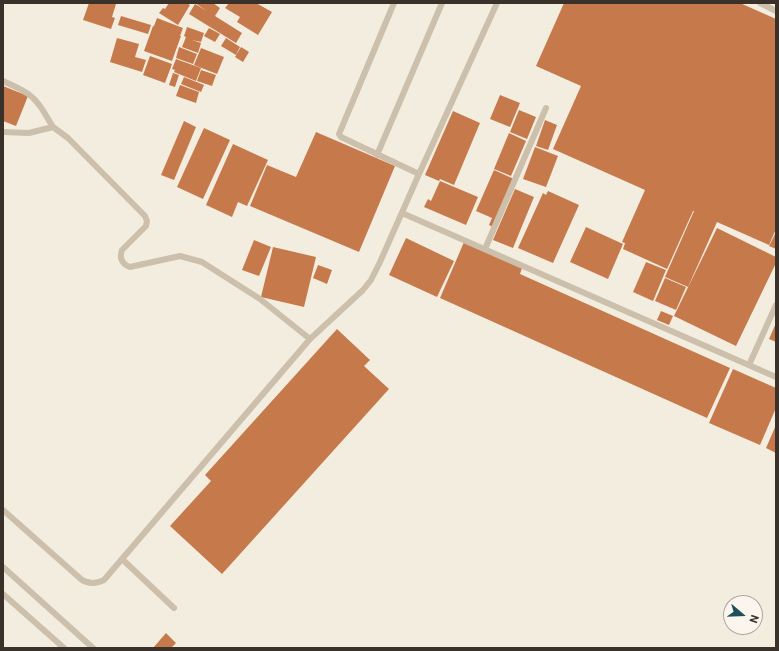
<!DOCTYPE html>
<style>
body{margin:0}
#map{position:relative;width:779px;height:651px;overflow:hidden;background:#f3ede0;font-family:Roboto,sans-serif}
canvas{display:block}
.frame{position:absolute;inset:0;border:4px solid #3a312a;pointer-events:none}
.north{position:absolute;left:723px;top:595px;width:40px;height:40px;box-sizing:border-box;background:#fbf6ed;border:1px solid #aea79f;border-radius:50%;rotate:109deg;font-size:11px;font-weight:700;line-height:16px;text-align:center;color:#3a312a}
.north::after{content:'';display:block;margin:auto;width:14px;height:18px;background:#1f4f5c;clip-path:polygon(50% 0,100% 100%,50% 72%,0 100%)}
</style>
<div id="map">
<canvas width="779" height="651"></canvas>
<div class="frame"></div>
<div class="north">N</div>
</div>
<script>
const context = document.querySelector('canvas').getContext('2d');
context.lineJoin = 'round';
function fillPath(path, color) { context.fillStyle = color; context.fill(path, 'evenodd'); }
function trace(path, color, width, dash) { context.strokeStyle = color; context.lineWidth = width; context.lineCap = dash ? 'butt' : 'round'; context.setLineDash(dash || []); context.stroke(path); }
const building = new Path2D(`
 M89,3H113L116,4L112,17L115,18L111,29L83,20Z
 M169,3H187L190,5L178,25L159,13L163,8L165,9Z
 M195,3H213L220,8L215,16L242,33L236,43L189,14L195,4L207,11Z
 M229,3H256L272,12L258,35L237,22L240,17L225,8Z
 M564,3H740L776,19V229L769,245L717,222L688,287L665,277L694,211H693L667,269L623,249L625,243L622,242L645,190L553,149L581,86L536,66Z
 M121,16L151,25L148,34L118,25Z
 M157,18L183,28L180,36H181L172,61L144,51L153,26H154Z
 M187,27L204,33L201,42L192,40L201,43L198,53L182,47L186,37L184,36Z
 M209,28L220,34L215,42L204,36Z
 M117,38L139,44L135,57L146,60L142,72L110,62Z
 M226,38L240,47L236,55L221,46Z
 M179,47L197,54L193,64L176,58Z
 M241,47L249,52L243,62L235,57Z
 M201,48L224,57L217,74L194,65Z
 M150,56L172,64L165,83L143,75Z
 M176,59L201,68L196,81L174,72L175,70L172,69Z
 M201,70L216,75L212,86L197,81Z
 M173,73L179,75L175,87L169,85Z
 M184,77L204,85L201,92L181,84Z
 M180,85L199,92L196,103L176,96Z
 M3,86L28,96L16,126L3,121Z
 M500,95L520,103L510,127L490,119Z
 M519,110L536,117L527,139L510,132Z
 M453,111L480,123L454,185L440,179L439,181L425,175Z
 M545,120L557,125L548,150L536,146Z
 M184,121L196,127L174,180L161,175Z
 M204,128L230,140L203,199L177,187Z
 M316,132L395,166L359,252L250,206L267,165L296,177Z
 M509,133L526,141L511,176L494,169Z
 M233,144L268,160L247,206L238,202L232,217L206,205Z
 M535,147L558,156L546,187L523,179Z
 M494,170L514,179L493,227L489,225L492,218L476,211Z
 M440,181L478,197L466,225L424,207L428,199L431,201Z
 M515,189L534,197L513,248L493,240Z
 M548,191L579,205L553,263L518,248L543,193L546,195Z
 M586,227L623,244L608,279L570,262Z
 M717,228L776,257V263L736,346L674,316Z
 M776,232V249L769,246Z
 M406,238L454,261L437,297L389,275Z
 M254,240L271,247L259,276L242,270Z
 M464,242L522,268L520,274L730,368L707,418L440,298Z
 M273,247L316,257L304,307L261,297Z
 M646,262L666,270L653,301L633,292Z
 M318,265L332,270L327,284L313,278Z
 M665,278L686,287L676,310L655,301Z
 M661,311L673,316L669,325L657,320Z
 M776,323V342L769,339Z
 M337,329L370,360L364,366L389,389L222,574L170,526L211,481L205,475Z
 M733,369L776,388V408L760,445L709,423Z
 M776,425V453L766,448Z
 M166,633L176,643L171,648H153Z`);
const service = new Path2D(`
 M394,3L339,134L341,137L419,174
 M760,3L776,11
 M3,81C13,86 25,90 33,98C42,106 47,118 53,127
 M3,132L29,133L53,127L68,138L145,216L147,221L146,226L122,250C119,258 122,264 130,267L180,256L202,262L260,299L310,339
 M377,155L442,3
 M402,213L776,377
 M485,249L546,108
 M749,365L776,305
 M3,510L82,580C90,584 95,584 104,580L310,339L363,290L371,280L380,262L419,174L497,3
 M122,559L174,608
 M3,567L93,648
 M3,594L64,648`);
fillPath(building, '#c67a4b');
trace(service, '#ccbfab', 6);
</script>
